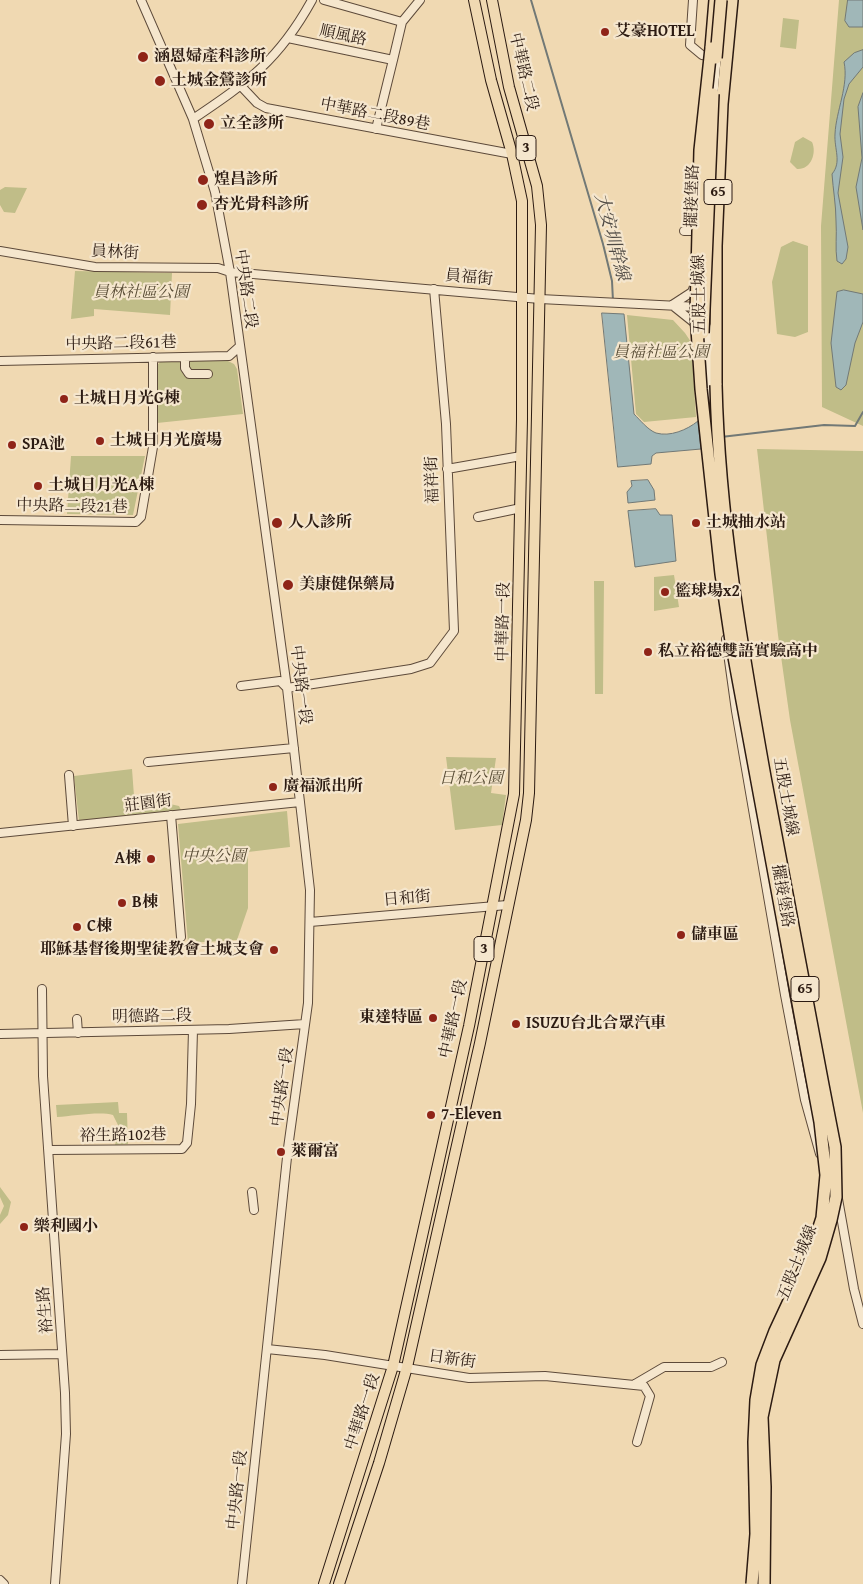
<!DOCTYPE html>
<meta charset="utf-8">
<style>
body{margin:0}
canvas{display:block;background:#f0d9b2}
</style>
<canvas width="863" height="1584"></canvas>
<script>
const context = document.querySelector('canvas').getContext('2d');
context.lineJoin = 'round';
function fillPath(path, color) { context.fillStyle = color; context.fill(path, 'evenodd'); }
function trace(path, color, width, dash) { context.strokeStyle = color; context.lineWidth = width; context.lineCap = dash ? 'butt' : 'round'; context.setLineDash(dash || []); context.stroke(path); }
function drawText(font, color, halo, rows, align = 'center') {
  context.font = font + ' "Gentium Book Plus","Noto Serif TC",serif'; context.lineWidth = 4.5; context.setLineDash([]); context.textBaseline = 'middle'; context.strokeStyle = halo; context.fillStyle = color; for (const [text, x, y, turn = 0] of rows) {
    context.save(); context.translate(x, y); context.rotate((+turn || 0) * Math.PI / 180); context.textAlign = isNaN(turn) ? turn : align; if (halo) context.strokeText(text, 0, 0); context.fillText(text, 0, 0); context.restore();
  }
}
const green = new Path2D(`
 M839,0H863V426L822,407L821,226Z
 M783,18L799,20L796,49L780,47Z
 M803,137L812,142C817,153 811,170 797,169L790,162L795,142Z
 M5,187L27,188L15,213L4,212L0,205V190Z
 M793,241L808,246V332L795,337L777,334L772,282L781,247Z
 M75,271L172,273L170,315L94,309V316L71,319Z
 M627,315L673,320L685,333L691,342L696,417L644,422L636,414Z
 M226,360L234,364L237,369L243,414L157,423L155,368L160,362Z
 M757,449L863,451V1113L790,720L778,635Z
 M71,456H145L133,515L67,514Z
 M674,575L679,607L654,611V577Z
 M594,581H604L603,694H595Z
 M446,757L496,758L491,793L506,795L502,825L455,830Z
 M132,769L134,796L179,806L181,810L79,821L74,776Z
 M287,811L290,847L248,852V908L237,940L188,943L178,824Z
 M118,1102L119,1113H127L128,1144L115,1145L119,1127L113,1115C100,1111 73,1116 57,1117L56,1105Z
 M0,1187L11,1202L8,1215L0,1224V1215L4,1206L0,1197Z`);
const water = new Path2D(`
 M848,0H863V27H849L845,21Z
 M863,50V67L849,84L844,99L840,134L843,157L838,193L848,247L846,259L842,264L837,261C835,248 837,235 836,221C836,205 833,189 832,174C842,162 834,149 835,134C836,111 849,85 844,62L854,53Z
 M863,93V230L856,187L862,158L858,107Z
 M844,290L863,294V322L855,343L846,385L841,390L836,387L831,343L837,292Z
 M602,313L624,314L634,414C640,420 648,430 656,433C670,437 687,430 698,421L701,449L656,453L652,456L651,464L618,467Z
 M648,480L654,490L655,500L628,503L627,492L632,486L631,481Z
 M656,509L660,515H672L676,561L635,567L628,511Z`);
const stream = new Path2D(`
 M531,0L603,244L612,281L613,301
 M721,437L824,425L855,426L863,412`);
const minor = new Path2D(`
 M141,0L193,119L215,192L230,272L287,688L310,890L308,1003L288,1148L242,1584
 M324,0L402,22L393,60
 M693,0L690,45L702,55L714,57
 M402,22L420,0
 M288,38L393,60L376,129
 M241,86L257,103L266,108L512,154
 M713,99L717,55
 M193,119C248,82 279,60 312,0
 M684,231H701
 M0,251L95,267L218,268L230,272L540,299L699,307
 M695,284L692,292L672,305L697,325
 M707,327L711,433
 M185,357V368L189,374H208
 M0,361L229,356L239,347
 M447,469L521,456
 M478,517L521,508
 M0,520L136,522L141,517L153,447V357
 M726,639L736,711L785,995L805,1100L820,1154
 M241,686L280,681L287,688L411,669L430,663L454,631L446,424L434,289
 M148,762L294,748
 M69,775L73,826
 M171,815L181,937
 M0,833L300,802
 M310,922L507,905
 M42,989L43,1076L65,1393L66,1434L55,1584
 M77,1019L78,1033
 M0,1034L229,1029L305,1024
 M49,1150L182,1149L187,1143L191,1104L193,1030
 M252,1192L254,1210
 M838,1199L854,1289L863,1324
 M267,1349L325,1355L469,1378L545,1376L644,1386L650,1396L637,1442
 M0,1355L62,1354
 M635,1384L664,1367H711L722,1362
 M0,1580L4,1584`);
const major = new Path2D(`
 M324,1584L393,1366L469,1026L514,794L522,419V201L512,154L491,80L474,0
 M339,1584L379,1463L407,1367L480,1043L526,820L529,793L541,225L537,186L509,87L492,0`);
const highway = new Path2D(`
 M711,48L715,0
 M716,385V246L722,104L732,0`);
const highwayBridge = new Path2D(`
 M711,48L700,150L696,314L701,389L721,574L731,641L820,1122L826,1175L822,1218L809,1258L775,1331L762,1365L756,1400L754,1442L756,1534L752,1584
 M716,58L721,0
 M703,333L713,94
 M716,385C719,517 742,648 765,777C788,901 811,1024 835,1147L836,1197L831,1220L820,1258L774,1360L762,1417L765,1487L764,1584`);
const markers = [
 [605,32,5,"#8f2418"],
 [143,57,6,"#8f2418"],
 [160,81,6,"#8f2418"],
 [209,124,6,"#8f2418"],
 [203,180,6,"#8f2418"],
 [202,205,6,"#8f2418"],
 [64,399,5,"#8f2418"],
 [100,441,5,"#8f2418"],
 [12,445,5,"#8f2418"],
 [38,486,5,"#8f2418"],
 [277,523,6,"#8f2418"],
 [696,523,5,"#8f2418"],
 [288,585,6,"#8f2418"],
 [665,592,5,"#8f2418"],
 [648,652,5,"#8f2418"],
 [273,787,5,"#8f2418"],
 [151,859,5,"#8f2418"],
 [122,903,5,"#8f2418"],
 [77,927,5,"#8f2418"],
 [681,935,5,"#8f2418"],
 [274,950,5,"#8f2418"],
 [433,1018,5,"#8f2418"],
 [516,1024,5,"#8f2418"],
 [431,1115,5,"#8f2418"],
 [281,1152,5,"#8f2418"],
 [24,1227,5,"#8f2418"]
];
const shields = [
 [526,148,20],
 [718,192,28],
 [484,949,20],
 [805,989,28]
];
const shieldNames = [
 ["3",526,148],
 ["65",718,192],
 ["3",484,949],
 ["65",805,989]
];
const poiNames = [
 ["艾豪HOTEL",615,32],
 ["涵恩婦產科診所",154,57],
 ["土城金鶯診所",171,81],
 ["立全診所",220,124],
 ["煌昌診所",214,180],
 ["杏光骨科診所",213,205],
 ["土城日月光G棟",74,399],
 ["土城日月光廣場",110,441],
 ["SPA池",22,445],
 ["土城日月光A棟",48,486],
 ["人人診所",288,523],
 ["土城抽水站",706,523],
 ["美康健保藥局",299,585],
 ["籃球場x2",675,592],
 ["私立裕德雙語實驗高中",658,652],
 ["廣福派出所",283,787],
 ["A棟",141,859,"right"],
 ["B棟",132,903],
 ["C棟",87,927],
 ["儲車區",691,935],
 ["耶穌基督後期聖徒教會土城支會",264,950,"right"],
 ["東達特區",423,1018,"right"],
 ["ISUZU台北合眾汽車",526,1024],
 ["7-Eleven",441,1115],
 ["萊爾富",291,1152],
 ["樂利國小",34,1227]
];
const streetNames = [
 ["順風路",343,36,12],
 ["中華路二段",523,72,77],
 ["中華路二段89巷",375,115,11],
 ["擺接堡路",693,196,-88],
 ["員林街",115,253,3],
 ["員福街",469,278,5],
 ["中央路二段",245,289,82],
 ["五股土城線",700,294,-91],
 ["中央路二段61巷",121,344,-1],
 ["福祥街",433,480,-92],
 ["中央路二段21巷",72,507,1],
 ["中華路一段",504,622,-89],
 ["中央路一段",300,685,83],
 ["五股土城線",785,797,80],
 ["莊園街",148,804,-7],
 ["擺接堡路",782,896,80],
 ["日和街",407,899,-5],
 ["明德路二段",152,1017,-1],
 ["中華路一段",454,1019,-78],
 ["中央路一段",283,1087,-82],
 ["裕生路102巷",123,1136,-1],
 ["五股土城線",798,1263,-68],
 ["裕生路",46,1310,-95],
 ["日新街",452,1360,8],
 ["中華路一段",363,1412,-72],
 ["中央路一段",238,1490,-84]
];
const parkNames = [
 ["員林社區公園",141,293],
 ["員福社區公園",661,353],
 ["日和公園",471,779],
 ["中央公園",214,857]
];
const waterNames = [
 ["大安圳幹線",611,237,75]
];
fillPath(green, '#c0bd88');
fillPath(water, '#a0b7b8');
trace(water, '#727976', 1);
trace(stream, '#727976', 2);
trace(minor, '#5d4a3a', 10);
trace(major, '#2c1b12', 12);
trace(highway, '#2c1b12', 14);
trace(minor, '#f5e6cd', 8);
trace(major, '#f0d9b2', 10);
trace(highway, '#f0d9b2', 11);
trace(highwayBridge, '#2c1b12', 14, []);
trace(highwayBridge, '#f0d9b2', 11);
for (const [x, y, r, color] of markers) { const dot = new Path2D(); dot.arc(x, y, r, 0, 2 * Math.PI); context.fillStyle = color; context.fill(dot); trace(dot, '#f5e6cd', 2); }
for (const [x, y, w] of shields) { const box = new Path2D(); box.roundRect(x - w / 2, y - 12.5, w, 25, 4); context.fillStyle = '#f5e6cd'; context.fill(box); trace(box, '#2c1b12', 1); }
drawText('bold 15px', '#2c1b12', null, shieldNames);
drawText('bold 16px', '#2c1b12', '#f5e6cd', poiNames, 'left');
drawText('16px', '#2c1b12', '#f5e6cd', streetNames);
drawText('italic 16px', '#584c35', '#f5e6cd', parkNames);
drawText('italic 18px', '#4f4a44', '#f5e6cd', waterNames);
</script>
